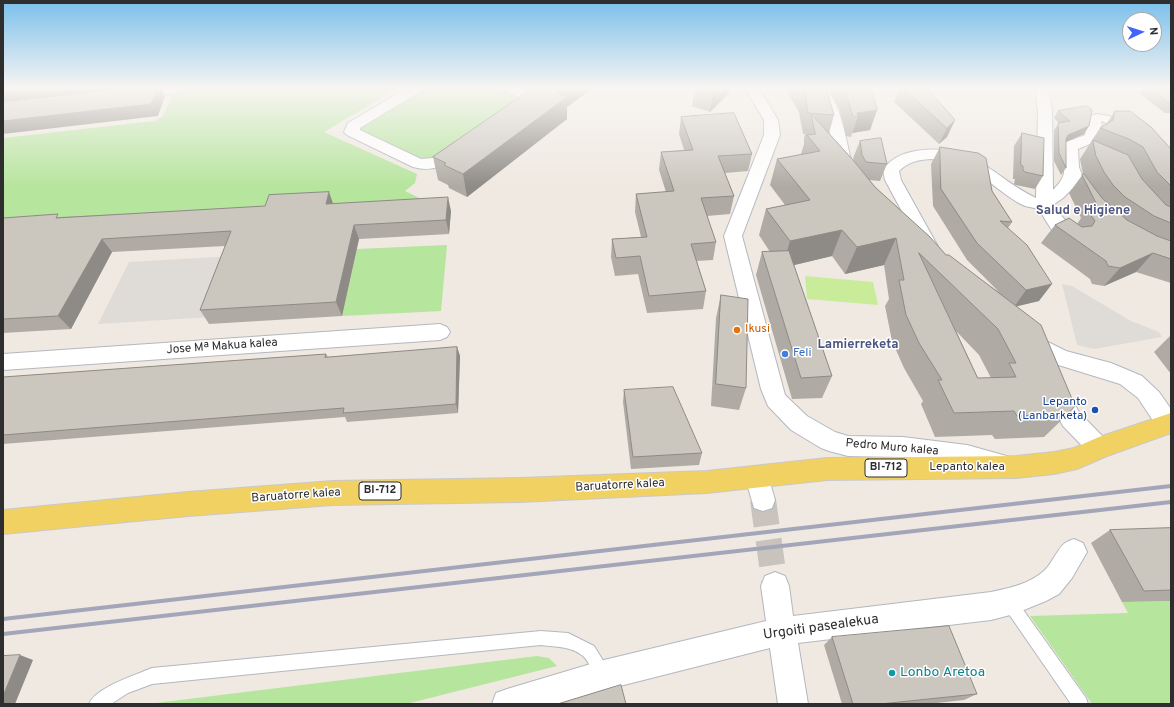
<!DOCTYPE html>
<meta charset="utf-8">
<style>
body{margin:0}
#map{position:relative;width:1174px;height:707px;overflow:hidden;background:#efe9e1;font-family:Overpass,sans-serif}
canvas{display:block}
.frame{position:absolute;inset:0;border:4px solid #2e2e2e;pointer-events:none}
.north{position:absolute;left:1122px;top:12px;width:40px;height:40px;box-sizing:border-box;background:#fff;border:1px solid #ababab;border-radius:50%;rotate:86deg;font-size:11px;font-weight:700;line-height:16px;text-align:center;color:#2e2e2e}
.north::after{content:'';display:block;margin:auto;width:14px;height:18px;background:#4264fb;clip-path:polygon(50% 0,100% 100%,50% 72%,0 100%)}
</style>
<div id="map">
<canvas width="1174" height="707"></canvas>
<div class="frame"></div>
<div class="north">N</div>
</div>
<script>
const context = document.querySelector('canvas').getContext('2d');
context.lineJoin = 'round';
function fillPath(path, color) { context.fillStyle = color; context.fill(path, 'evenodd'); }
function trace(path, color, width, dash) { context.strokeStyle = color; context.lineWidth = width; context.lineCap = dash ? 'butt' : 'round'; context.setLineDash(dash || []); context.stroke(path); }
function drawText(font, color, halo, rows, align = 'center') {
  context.font = font + ' Overpass,sans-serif'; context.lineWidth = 3; context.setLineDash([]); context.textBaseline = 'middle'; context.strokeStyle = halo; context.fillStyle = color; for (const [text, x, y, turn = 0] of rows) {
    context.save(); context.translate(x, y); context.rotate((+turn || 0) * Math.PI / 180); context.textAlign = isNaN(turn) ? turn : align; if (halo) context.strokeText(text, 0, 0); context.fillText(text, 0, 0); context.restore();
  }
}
const green = new Path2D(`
 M175,88H398L324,132L417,174L415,183L405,191L444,210L3,231V138L154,121L163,116Z
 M426,88H498L520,96L432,162H427L360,131L361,128Z
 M447,245L441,311L342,316L357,249Z
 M1171,601V704H1092L1030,616L1128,613L1122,602Z
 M537,656L549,658L557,666L406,704H148Z`);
const pitch = new Path2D(`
 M805,276L873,282L878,305L807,299Z`);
const plaza = new Path2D(`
 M234,256L212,317L98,324L129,262Z
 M1062,284L1072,286L1131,321L1159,332L1162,337L1094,349L1077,345Z`);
const minorTunnel = new Path2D(`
 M763,500L775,586`);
const service = new Path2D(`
 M1009,595L1014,597L1086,698L1088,704H1071L1004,607L1002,602L1004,597Z
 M541,631L568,633L594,646L612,675L609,680L604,683C592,678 592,664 583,656C571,646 556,647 541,645L152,684L128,693L111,704H89C96,687 136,675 152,668Z`);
const pedestrian = new Path2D(`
 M173,88L178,91L177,93L143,98L138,95L143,92Z
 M1097,114L1109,116L1133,131L1131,133L1127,134L1102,121L1094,123L1090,122L1088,120L1093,115Z`);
const minor = new Path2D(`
 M407,88H423L421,91L360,128V130L421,159L433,158L451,145L457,143L463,145L465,148L463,151C446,164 436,173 413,167L347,135L344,132L348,123Z
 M504,88H521L530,92L532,98C526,107 513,119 502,116L500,113L518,97L506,91Z
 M745,88H759L778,120L780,135L742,236L785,395L807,416L835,432L848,436L903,437L967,445L1010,457L1014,464L1010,471L1002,475L967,465L903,457L848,456L829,451L821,448L791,430L768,406L761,389L724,236L764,135V120Z
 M812,88H826C845,113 845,144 855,173L853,176L847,178L841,176C829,158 832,133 826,113C823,103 817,96 812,88Z
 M1035,88H1049L1052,112L1053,190C1057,186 1064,178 1064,172C1065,164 1057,150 1064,144C1069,140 1079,138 1085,135L1087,120L1089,117L1094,116L1099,117C1104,123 1102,135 1097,141L1078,149L1079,167L1086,186L1084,190L1078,191L1072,189L1063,198L1053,205C1061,217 1073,227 1080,239L1077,243C1073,244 1069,246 1065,243C1055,238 1045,219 1039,209L1025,206L1017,202C987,183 969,159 930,159C918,160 908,162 899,171L901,180L941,252L938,256L932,258L926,256L885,180L883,170C891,158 903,153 916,151C976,142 990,176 1036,198L1038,112Z
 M440,324L447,327L450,332L447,337L440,340L3,370V354Z
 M1030,333L1066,351L1111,363L1142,376L1159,392L1171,409V433L1168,434L1160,431L1138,398L1120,384L1052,363L1023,347L1020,341L1023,335Z
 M1054,380L1062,383L1079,412L1107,441L1111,448L1107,455L1099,458L1091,455L1063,426L1043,389L1046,383Z
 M757,466L766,469L775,500L772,508L763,511L754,508L745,477L748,469Z
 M1074,539L1083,543L1087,552L1072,578L1059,594L1046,601L1014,614L991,620L798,643L808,704H778L770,648L604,690L557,704H492L496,693L507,689L604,660L766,621L761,586L765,576L775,572L785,576L789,586L793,616L991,592C1010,588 1030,584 1045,570C1052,563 1058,548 1065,543C1068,541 1071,540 1074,539Z`);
const primary = new Path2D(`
 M1171,413V433L1107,456L1077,469L1054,474L1016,478L827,480L707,493L520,502L333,505L188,516L3,534V510L188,492L333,481L520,478L707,471L827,458L1016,456L1054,452L1074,448L1099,437Z`);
const rail = new Path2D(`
 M3,619L1171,486
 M3,634L1171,502`);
const wall = new Path2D(`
 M533,88H593L567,107V119L467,197L449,188L448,185L438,180L433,157Z
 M695,88H730L728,94L710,112L692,106Z
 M783,88H826L834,115L829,133L854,161L853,158L860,141L887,164L880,181L869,180L875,187L946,255L999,292L967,260L933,206L931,164L940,147L992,191L1012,222L1008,228L1039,301L1017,306L1068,414L1044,437L995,439L992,435L935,437L921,404L923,401L904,368L892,341L885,306L889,299L884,265L845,274L832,256L794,265L832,376L822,398L792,399L756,275L762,252H770L759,235L766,209L785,205L770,185L777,159L801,154L804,144V139L805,134H803L799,112L787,92ZM956,331L979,355L991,378H978Z
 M828,88H872L877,110L870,130L852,133L851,137L846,136L839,108Z
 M900,88H927L955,120L947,137L939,144L894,102Z
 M1143,88H1171V113H1165L1139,93Z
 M1058,111L1089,126L1084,134L1066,142V168L1061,175L1054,161V130L1059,123L1054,118Z
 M1115,111L1171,149V283L1136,272L1104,286L1092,284L1090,279L1041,243L1055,225L1077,224L1081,218L1069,193L1083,174L1080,159L1100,128L1105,126Z
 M681,117L752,154L748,171L725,173L734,196L730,214L707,216L716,242L713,260L697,261L706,291L703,309L647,313L638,274L615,276L611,257L612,239L641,237L635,212L636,194L666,192L659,170L661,152L684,150L679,134Z
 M1022,133L1043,176L1035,189L1016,185L1014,184L1015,179H1013L1014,146Z
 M334,204L451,211L449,234L359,239L342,316L209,324L200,310L225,246L112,252L71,329L3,333V218L60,217Z
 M721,295L746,388L739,410L711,406L716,318Z
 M1171,335V374L1154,352Z
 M457,347L460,356L458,413L347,422L345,417L3,444V377L326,354L328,357Z
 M624,390L702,453L699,465L631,469L623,402Z
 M1171,528V601L1122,602L1091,543L1110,530Z
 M832,637L977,694L964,700L928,704H842L824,645Z`);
const shadedWall = new Path2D(`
 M51,88H162H161L165,96L158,116L3,134V93Z
 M563,88H593L567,107V119L467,197L463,174L557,93L558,91Z
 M716,88H730L728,94L710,112L714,90Z
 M877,110L870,130L852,133L858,117L857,113Z
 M955,120L947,137L939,144L947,128Z
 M1089,126L1084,134L1063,143L1061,146L1068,135Z
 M329,192L334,206L326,204Z
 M448,197L451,211L449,234L446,220Z
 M354,225L359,239L342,316L336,302Z
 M842,230L832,256L782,268L790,241Z
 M896,238L884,265L845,274L857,247Z
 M102,239L112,252L71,329L58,316Z
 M1153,253L1136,272L1104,286L1120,268Z
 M1052,284L1039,301L1014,307L1026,290Z
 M457,347L460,356L458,413L456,404Z
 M20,655L33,660L15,704H3V696Z`);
const building = new Path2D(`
 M3,88H51L3,93Z
 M129,88H158L151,104L3,121V102Z
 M533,88H563L558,91H560L557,93L567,97L463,174L444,165L446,163L433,157Z
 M708,88H716L714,90Z
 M802,88H826L834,115L808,113L805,92Z
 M845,88H872L877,110L857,113L858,117L853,116Z
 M903,88H927L955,120L947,128Z
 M1150,88H1171V104Z
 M1087,106L1092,110L1089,126L1068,135L1066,139V168L1059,153L1058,123L1070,121L1058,111Z
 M1115,111H1130L1151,127L1171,149V186L1157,172L1143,147L1129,139L1100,128L1113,120Z
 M734,113L752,154L718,156L734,196L701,198L716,242L691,244L706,291L649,296L640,256L616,258L612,239L647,237L636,194L674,191L661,152L693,150L681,117Z
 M811,114L853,160L875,187L930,237L946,255H949L1041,325L1075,406L1068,414L1017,416L1014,411L954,413L938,380H942L919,343L906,315L899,280H904L896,238L857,247L842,230L790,241L766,209L810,200L777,159L820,151L807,135L815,134ZM919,253L998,329L1016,363H1009L1016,377L978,378Z
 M1022,133L1044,138L1043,176L1025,172L1023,170V166L1021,165Z
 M881,138L887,164L866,162L862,155L860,141Z
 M1093,140L1128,155L1142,179L1166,205L1171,207V223L1154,216L1125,197L1113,185L1104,172L1096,156Z
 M940,147L978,153L986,158L992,191L1012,222L1000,221L1027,245L1052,284L1026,290L977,243L941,189Z
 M1084,174L1102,198L1127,220L1157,236L1171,241V259L1153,253L1120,268L1108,266L1106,261L1055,225L1069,218L1082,227L1092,226L1095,221L1087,210L1097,205L1082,175Z
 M329,192L326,204L448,197L446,220L354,225L336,302L200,310L231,231L102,239L58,316L3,319V218L58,214L56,218L265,206L269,195Z
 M789,251L832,376L801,378L762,252Z
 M721,295L748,299L746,388L716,384Z
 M457,347L456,404L343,413L344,408L3,435V377L326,354L325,357Z
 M673,387L702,453L633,457L624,390Z
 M1171,528V590L1144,591L1110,530Z
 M949,626L977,694L880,704H853L832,637Z
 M20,655L3,696V656Z
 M621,685L626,704H558Z`);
const markers = [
 [737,330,4,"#e8710a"],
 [785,354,4,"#3f7fe0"],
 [1095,410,4,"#1a4fb4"],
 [892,673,4,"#0f9aa8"]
];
const shields = [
 [886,468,42],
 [380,491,42]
];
const shieldNames = [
 ["BI-712",886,468],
 ["BI-712",380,491]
];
const foodNames = [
 ["Ikusi",745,330]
];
const streetNames = [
 ["Jose Mª Makua kalea",222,347,-4],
 ["Pedro Muro kalea",892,448,5],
 ["Lepanto kalea",967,468],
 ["Baruatorre kalea",620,486,-3],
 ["Baruatorre kalea",296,496,-4]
];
const shopNames = [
 ["Feli",793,354]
];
const transitNames = [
 ["Lepanto",1087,403],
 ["(Lanbarketa)",1087,417]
];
const neighbourhoodNames = [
 ["Salud e Higiene",1083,211],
 ["Lamierreketa",858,345]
];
const nearStreetnames = [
 ["Urgoiti pasealekua",821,628,-8]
];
const nearCulturenames = [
 ["Lonbo Aretoa",900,673]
];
fillPath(green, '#b6e59e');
fillPath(pitch, '#c9ec9a');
fillPath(plaza, '#dfdcd8');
trace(minorTunnel, '#c8c4bd', 26, [26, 14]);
trace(service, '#b4b7c1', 2);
trace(pedestrian, '#b4b7c1', 2);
trace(minor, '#b4b7c1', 2);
trace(primary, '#c9c9c9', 2);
fillPath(service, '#fff');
fillPath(pedestrian, '#fff');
fillPath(minor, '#fff');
fillPath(primary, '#f2d163');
trace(rail, '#a3a6b8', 4);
fillPath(wall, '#afaba4');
fillPath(shadedWall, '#8e8b86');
fillPath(building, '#cbc7bf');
trace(building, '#8e8b86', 1);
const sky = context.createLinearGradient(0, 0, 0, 187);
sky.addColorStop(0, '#7abfeb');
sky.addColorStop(0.47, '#f8f5f2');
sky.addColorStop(1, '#f8f5f200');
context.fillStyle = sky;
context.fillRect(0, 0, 1174, 187);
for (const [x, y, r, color] of markers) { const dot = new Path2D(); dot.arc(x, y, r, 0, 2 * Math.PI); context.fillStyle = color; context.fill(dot); trace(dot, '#fff', 1.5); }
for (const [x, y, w] of shields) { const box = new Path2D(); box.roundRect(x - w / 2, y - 9, w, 18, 3); context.fillStyle = '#fff'; context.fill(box); trace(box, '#2e2e2e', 1); }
drawText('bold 11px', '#2e2e2e', null, shieldNames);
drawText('12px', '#c56008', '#fff', foodNames, 'left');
drawText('12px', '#2e2e2e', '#fff', streetNames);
drawText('12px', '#366cbe', '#fff', shopNames, 'left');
drawText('12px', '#164399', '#fff', transitNames, 'right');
drawText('bold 13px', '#4d5680', '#fff', neighbourhoodNames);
drawText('14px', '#2e2e2e', '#fff', nearStreetnames);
drawText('14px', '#0d838f', '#fff', nearCulturenames, 'left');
</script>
